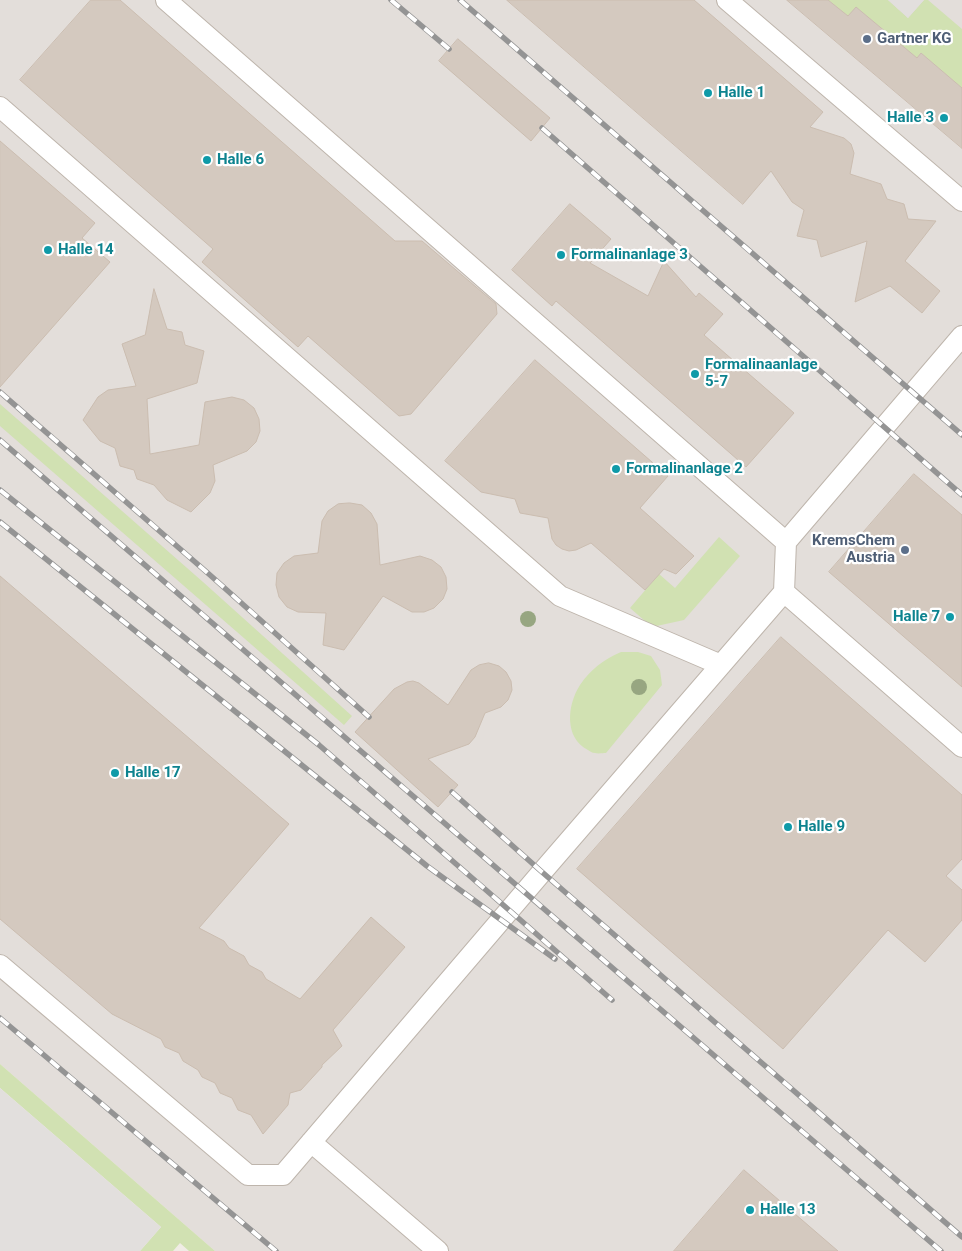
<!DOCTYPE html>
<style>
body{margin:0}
canvas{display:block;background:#f0ece5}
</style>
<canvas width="962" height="1251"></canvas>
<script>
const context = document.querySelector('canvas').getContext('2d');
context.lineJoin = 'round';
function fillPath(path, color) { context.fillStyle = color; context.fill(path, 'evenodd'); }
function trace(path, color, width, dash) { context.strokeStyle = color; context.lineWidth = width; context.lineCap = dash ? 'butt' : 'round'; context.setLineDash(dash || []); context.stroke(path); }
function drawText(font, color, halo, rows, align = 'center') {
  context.font = font + ' Roboto,sans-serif'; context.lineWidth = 4.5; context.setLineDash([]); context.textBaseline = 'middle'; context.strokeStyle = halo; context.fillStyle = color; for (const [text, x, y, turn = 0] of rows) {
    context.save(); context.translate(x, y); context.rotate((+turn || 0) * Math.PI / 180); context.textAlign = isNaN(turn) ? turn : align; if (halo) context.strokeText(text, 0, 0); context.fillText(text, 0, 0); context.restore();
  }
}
const industrial = new Path2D(`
 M0,0H962V1251H215L0,1064Z`);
const green = new Path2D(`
 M828,0H888L908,18L924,0H928L962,29V88L921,53L917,58L856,7L848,16Z
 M0,404L203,582L352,716L344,725L0,426Z
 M719,537L740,556L684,620L652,627L630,608L659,574L675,588Z
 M621,652H638L651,656L660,670L662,685L606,753C603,753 598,754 595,753C592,753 590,751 588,750C564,738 567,705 580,685C591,669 603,660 621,652Z
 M0,1064L215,1251H189L180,1243L173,1251H140L161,1227L0,1088Z`);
const parking = new Path2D(`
 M888,0H924L908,18Z
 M0,1088L161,1227L140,1251H0Z`);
const building = new Path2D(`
 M91,0H120L395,241H422L496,304L497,314L411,414L399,416L308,336L298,347L202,262L213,249L20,80Z
 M507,0H694L823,112L810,127L844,138L851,144L854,153L850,174L881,184L887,199L904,204L908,219L936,221L905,261L940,291L922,313L890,286L855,302L867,241L821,257L817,240L797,236L804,210L792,202L771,171L743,204Z
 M787,0H828L848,16L856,7L917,58L921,53L962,88V148Z
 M458,39L550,118L531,141L439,61Z
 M0,141L95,223L82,238L110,262L0,387Z
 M570,204L611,239L590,263L648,296L664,261L696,297L699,293L723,314L704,335L794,413L746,467L556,301L552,306L512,270Z
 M154,289L167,329L182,332L185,345L204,351L197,383L147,399L150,454L199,445L205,402L232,397L244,400L254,408L259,419L260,431L256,442L247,451L213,465L215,481L210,493L191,512L167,500L154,485L137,479L134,470L120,466L115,448L100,441L83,420L98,397L108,390L136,386L122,344L145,335Z
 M535,360L668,476L640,508L694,556L676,574L664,569L645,590L591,543L576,550L569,551L562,549L556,545L552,539L548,518L520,513L515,499L481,492L445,461Z
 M914,474L962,515V687L829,572Z
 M350,503L362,505L371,513L377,524L380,565L420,556L432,560L441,567L446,577L447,589L443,599L434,608L424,612H412L383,596L344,650L323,645L326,613L298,612L287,607L279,597L276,585L277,573L284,563L294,556L318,553L322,521L328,511L338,504Z
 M0,576L289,824L199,928L224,941L229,948L244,956L249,965L262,972L266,979L300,999L371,917L405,947L333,1030L342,1046L322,1065V1067L301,1090L290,1093L288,1105L263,1134L251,1115L238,1110L232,1098L220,1093L215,1083L202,1077L198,1070L183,1061L179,1053L165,1047L161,1039L112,1014L0,919Z
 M781,637L962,795V859L946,876L962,890V920L925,962L888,930L783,1049L577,869Z
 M489,663L499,666L506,672L511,681L512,690L508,700L501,707L485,713L475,737L469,744L428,759L458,785L438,807L355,732L394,689L407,682L413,681L419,683L448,705L471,670L479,665Z
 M744,1170L838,1251H674Z`);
const service = new Path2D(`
 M166,0L786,542
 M727,0L962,201
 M0,107L560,596L721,665
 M784,592L962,747
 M0,965L248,1175H283L542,872L784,592L786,542L962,336
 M311,1142L438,1251`);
const rail = new Path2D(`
 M391,0L449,49
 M460,0L962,435
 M542,128L962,495
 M0,392L210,575L369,717
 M0,440L941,1251
 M0,490L319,745L509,910L612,1000
 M0,522L427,866L555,959
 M452,792L542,872L962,1237
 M0,1018L276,1251`);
const trees = [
 [528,619],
 [639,687]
];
const markers = [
 [867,39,5,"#5c6f8a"],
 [708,93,5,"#0f9aa8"],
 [944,118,5,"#0f9aa8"],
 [207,160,5,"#0f9aa8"],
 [48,250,5,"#0f9aa8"],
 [561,255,5,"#0f9aa8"],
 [695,374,5,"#0f9aa8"],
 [616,469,5,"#0f9aa8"],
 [905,550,5,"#5c6f8a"],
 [950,617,5,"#0f9aa8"],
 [115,773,5,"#0f9aa8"],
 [788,827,5,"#0f9aa8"],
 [750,1210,5,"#0f9aa8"]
];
const serviceNames = [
 ["Gartner KG",877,39],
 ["KremsChem",895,541,"right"],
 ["Austria",895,558,"right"]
];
const cultureNames = [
 ["Halle 1",718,93],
 ["Halle 3",934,118,"right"],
 ["Halle 6",217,160],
 ["Halle 14",58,250],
 ["Formalinanlage 3",571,255],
 ["Formalinaanlage",705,365],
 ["5-7",705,382],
 ["Formalinanlage 2",626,469],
 ["Halle 7",940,617,"right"],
 ["Halle 17",125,773],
 ["Halle 9",798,827],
 ["Halle 13",760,1210]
];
fillPath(industrial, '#e3deda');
fillPath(green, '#d1e1b2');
fillPath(parking, '#e2dfdd');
fillPath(building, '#d4c9bf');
trace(building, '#cbbdb0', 1);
trace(service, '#beb5ac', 22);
trace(service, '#fff', 20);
trace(rail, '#949494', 5.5);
trace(rail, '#fff', 4, [11]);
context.fillStyle = '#97a681';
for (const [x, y] of trees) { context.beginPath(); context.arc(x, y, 8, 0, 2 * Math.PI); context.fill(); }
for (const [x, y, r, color] of markers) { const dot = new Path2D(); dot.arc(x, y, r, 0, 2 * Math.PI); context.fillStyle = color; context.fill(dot); trace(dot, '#fff', 2); }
drawText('bold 15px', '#4e5e75', '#fff', serviceNames, 'left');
drawText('bold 15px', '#0d838f', '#fff', cultureNames, 'left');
</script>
